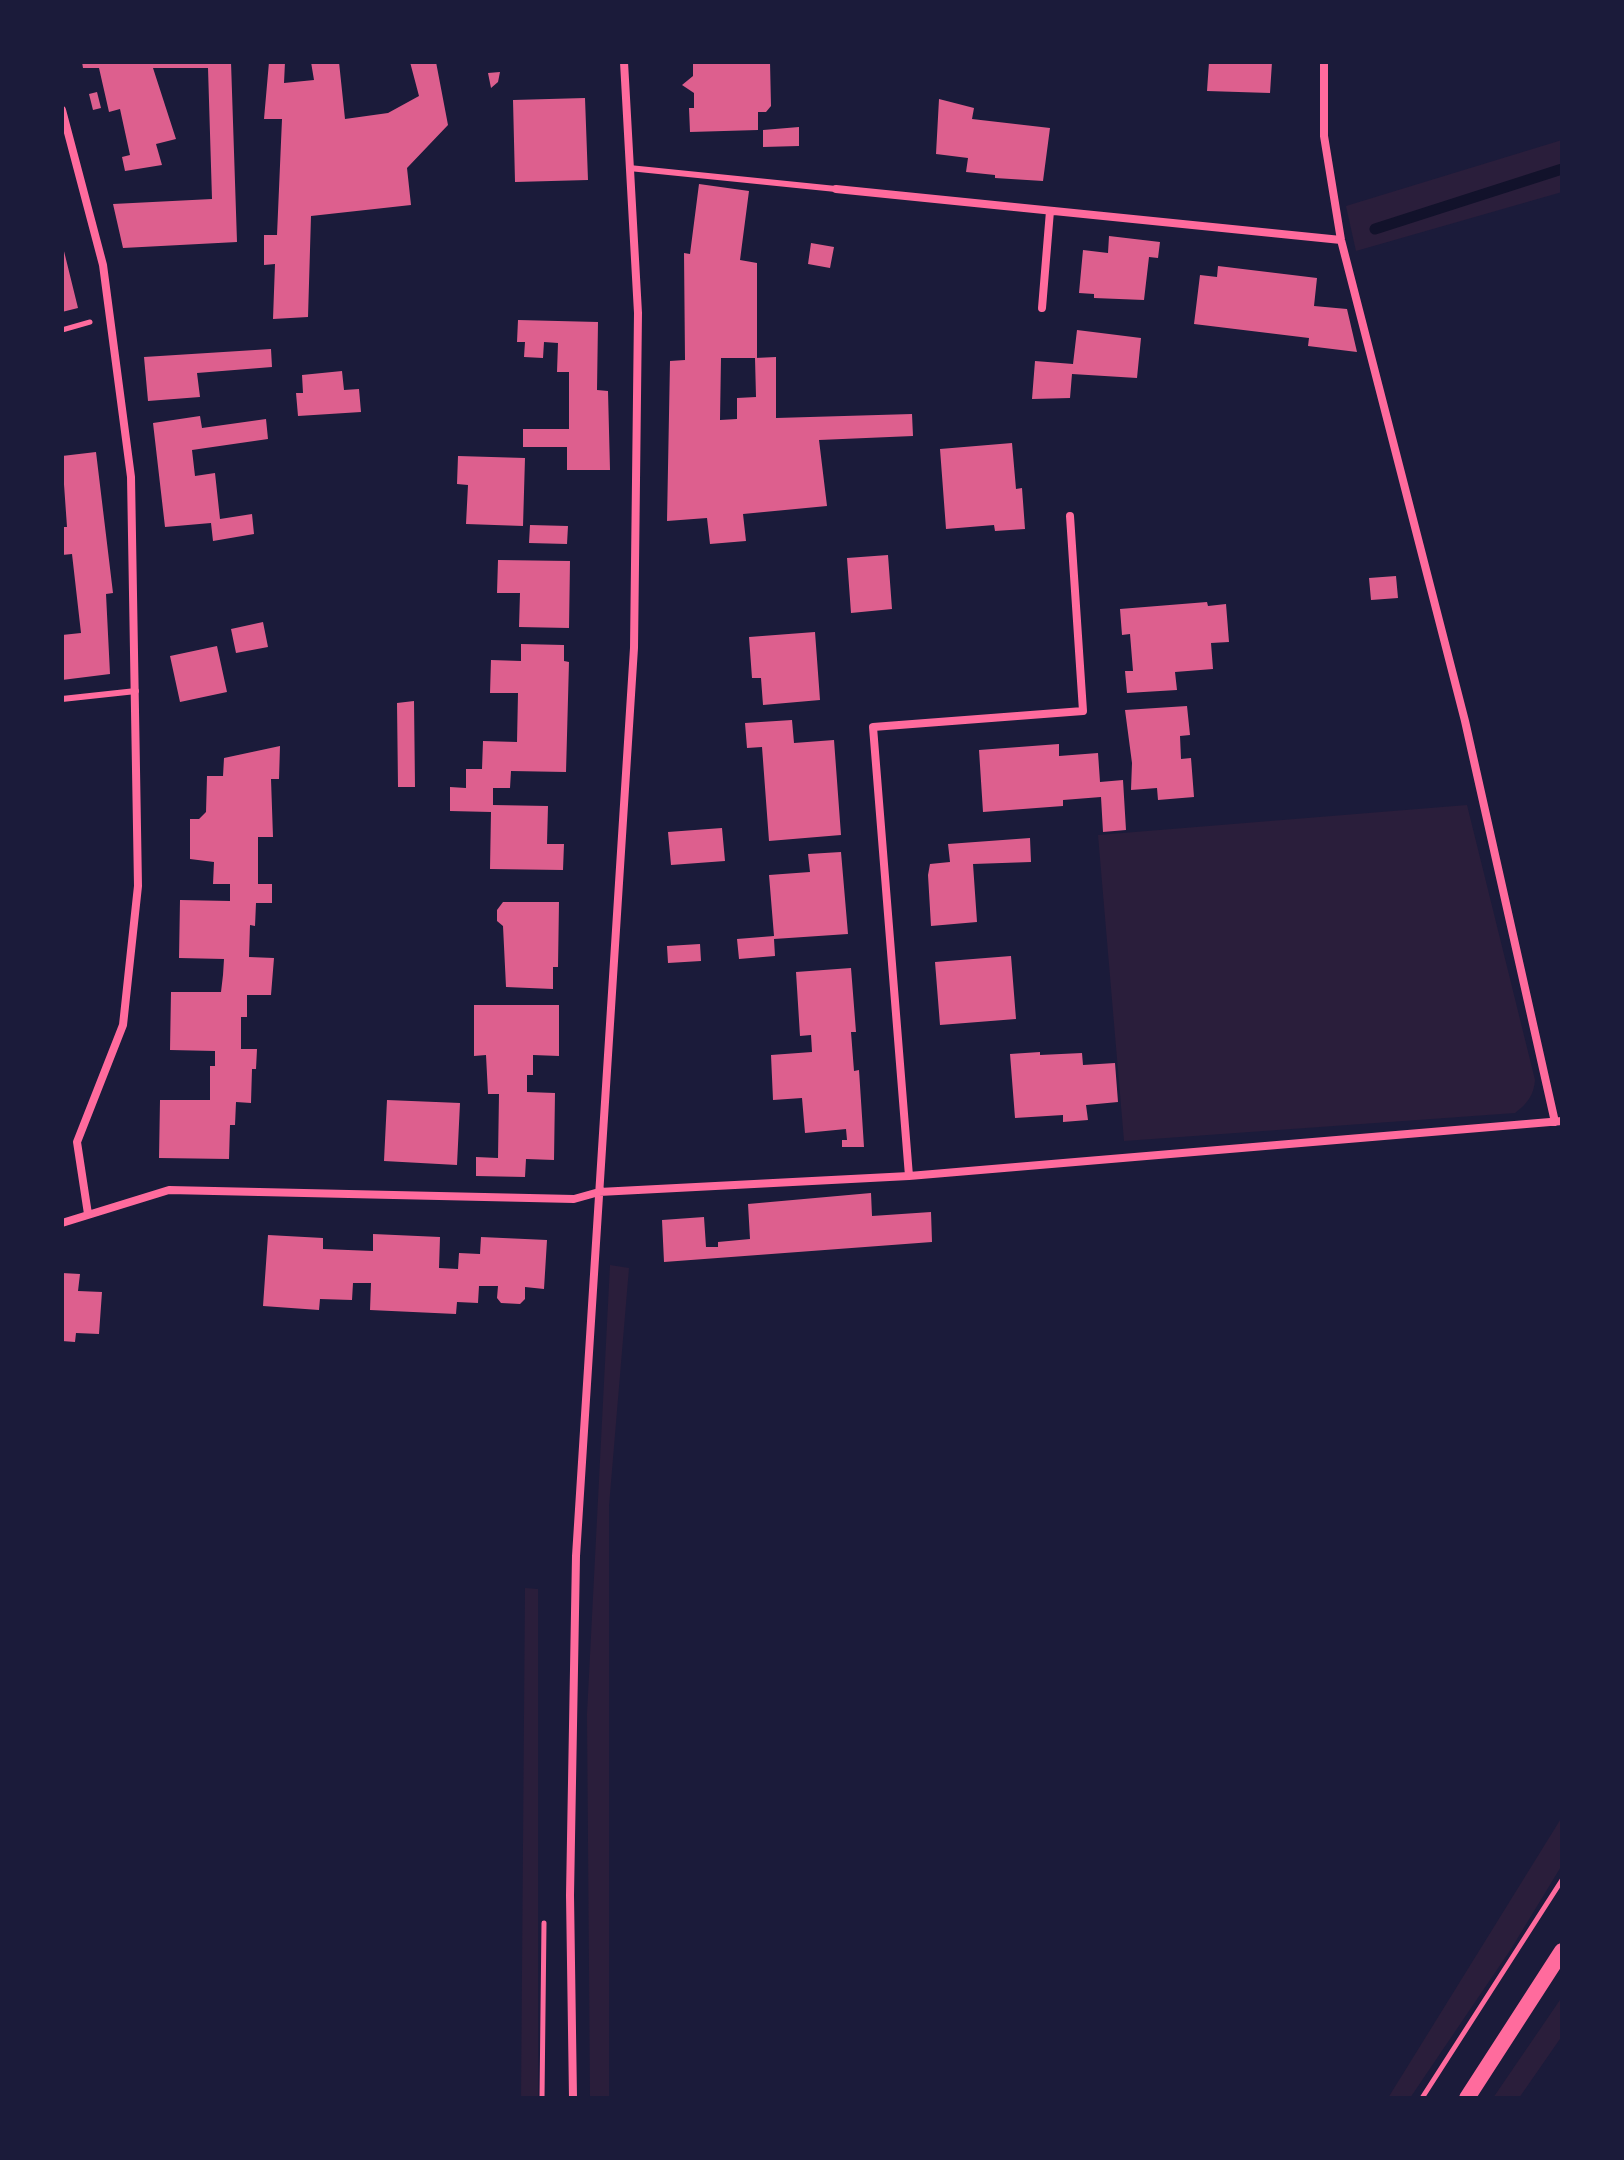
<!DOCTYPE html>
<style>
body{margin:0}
#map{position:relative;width:1624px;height:2160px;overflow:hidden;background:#1b1b3a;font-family:Manrope,sans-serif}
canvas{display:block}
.frame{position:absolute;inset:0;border:64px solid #1b1b3a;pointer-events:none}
</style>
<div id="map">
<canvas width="1624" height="2160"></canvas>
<div class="frame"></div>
</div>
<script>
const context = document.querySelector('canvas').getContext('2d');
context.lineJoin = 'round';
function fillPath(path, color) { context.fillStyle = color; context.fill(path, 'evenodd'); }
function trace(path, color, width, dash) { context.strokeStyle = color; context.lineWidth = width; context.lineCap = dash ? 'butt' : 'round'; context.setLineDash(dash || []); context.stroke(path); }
const green = new Path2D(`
 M1562,140V192L1356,251L1346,206Z
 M1467,805L1535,1080C1534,1095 1527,1104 1515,1113L1124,1141L1098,835Z
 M610,1265L629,1268L609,1506V2098H590L587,1714Z
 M525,1588L538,1589V2098H521Z
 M1562,1817V1865L1511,1949L1410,2098H1388Z
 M1562,1997V2036L1519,2098H1493Z`);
const stream = new Path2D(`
 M1375,229L1562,169`);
const building = new Path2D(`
 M82,62H231L237,242L123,248L113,204L212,199L208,68H153L176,139L156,144L162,165L125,171L122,157L130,155L120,109L109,112L99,68H83Z
 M269,62H285L284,83L314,80L311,62H339L345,119L388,113L419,96L410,62H436L448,125L407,168L411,205L311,216L308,317L273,319L275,264L264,265V235H277L282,119H264Z
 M693,62H770L771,106L766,112H758V130L690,132L689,108H694V93L682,85L693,76Z
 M1209,62H1272L1270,93L1207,91Z
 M500,72L498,82L491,88L488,73Z
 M97,92L101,108L93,110L89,94Z
 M585,98L588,180L515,182L513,100Z
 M939,99L974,108L972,119L1050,128L1043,181L995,178V175L966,172L968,158L936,154Z
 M799,127V146L763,147V130Z
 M699,184L749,191L740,260L757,263V358H721L720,420L737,419V398L756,397L755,358L776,357V418L912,414L913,436L819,440L827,506L743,514L746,541L710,544L707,518L667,521L670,361L685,360L684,253L690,254Z
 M1109,236L1160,242L1158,258L1149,257L1144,300L1094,298V294L1079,293L1083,250L1108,253Z
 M62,243L78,308L62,312Z
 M811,243L834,247L830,268L808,264Z
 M1218,266L1317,278L1314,306L1347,309L1357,352L1308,346L1309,338L1194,324L1200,275L1217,277Z
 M518,320L598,322L597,390L608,391L610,470H567V447H523V429H569V372H557L558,343L544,342L543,358L524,357L525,342H517Z
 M1077,330L1141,338L1137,378L1072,374L1070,398L1032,399L1035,361L1073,364Z
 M271,349L272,367L197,373L200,397L148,401L144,357Z
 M342,371L344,390L359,389L361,412L298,416L296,393H303L302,375Z
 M200,416L202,428L266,419L268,439L192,450L195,476L215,473L220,519L252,514L254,534L213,541L211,523L165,527L153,423Z
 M1012,443L1016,489L1022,488L1025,529L995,531L994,525L946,529L940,449Z
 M96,452L113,593L106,594L110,674L62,680V635L81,633L72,554L62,555V527H67L62,456Z
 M458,456L525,458L523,526L466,524L468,485L457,484Z
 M530,525L568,526L567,544L529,543Z
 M888,555L892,609L851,613L847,558Z
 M498,560L570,561L569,628L519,627L520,593H497Z
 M1396,576L1398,598L1371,600L1369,578Z
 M1207,602L1208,606L1226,604L1229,642L1211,643L1213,669L1175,672L1177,690L1127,693L1125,671H1133L1130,634L1122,635L1120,609Z
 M263,622L268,647L236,653L231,629Z
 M815,632L820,700L763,705L761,678H752L749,637Z
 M521,644L564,645V661L569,662L566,772L511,771L510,788H493V805L548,806L547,844H564L563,870L490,869L491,812L450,811V787L466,788V769H482L483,741L517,742L518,693H490L491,660L521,661Z
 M217,646L227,692L180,702L170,656Z
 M414,701L415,787H398L397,703Z
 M1187,706L1190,735L1180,736L1181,759L1191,758L1194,797L1158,800L1157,788L1131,790L1132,763L1125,710Z
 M792,720L794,743L834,740L841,835L769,841L762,747L747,748L745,723Z
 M1059,744V756L1098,753L1100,782L1123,780L1126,830L1103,832L1101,797L1063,800V806L983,812L979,750Z
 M280,746L279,779H271L273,837H258V884H272V903H256L255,926L250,925L249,957L274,958L271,995H247V1017H241V1049H257L256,1069H252L251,1103L236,1102L235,1125H230L229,1159L159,1158L160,1100H210V1066H215V1051L170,1050L171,992H221L223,975L224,959L179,958L180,900L230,901V884H213L214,862L190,859V819H199L206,812L207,776H223L224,758Z
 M722,828L725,861L671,865L668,832Z
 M1030,838L1031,862L973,864L977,922L931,926L928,875L930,864L950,862L948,844Z
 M841,852L848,934L774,939L775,956L739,959L737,939L774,936L769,875L810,872L808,854Z
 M503,902H559L558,967H553V989L506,987L503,926L497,921V910Z
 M700,944L701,961L668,963L667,946Z
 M1011,956L1016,1019L940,1025L935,962Z
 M851,968L856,1032H851L854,1071L859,1070L864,1147H842V1140H847L846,1129L805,1133L802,1098L773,1100L771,1055L812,1052L811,1035L800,1036L796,972Z
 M474,1005H559V1056L533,1055V1075H527V1092L555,1093L554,1160L526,1159L525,1177L476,1176V1157L498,1158L499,1094H488L486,1055L474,1056Z
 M1040,1052V1055L1082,1053L1083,1065L1115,1063L1118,1102L1086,1105L1088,1120L1063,1122V1115L1015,1118L1010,1054Z
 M387,1100L460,1103L457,1165L384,1161Z
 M871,1193L872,1216L931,1212L932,1242L664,1262L662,1220L704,1217L706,1247H718V1242L750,1239L748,1204Z
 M373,1234L440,1237L439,1268L458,1269L459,1253L480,1254L481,1237L547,1240L544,1289L525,1287V1299L520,1304L501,1303L497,1298L498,1286H479L478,1303L457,1302L456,1314L370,1310L371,1283H353L352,1300L320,1299L319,1310L263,1306L268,1235L323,1238V1249L373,1251Z
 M62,1273L80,1274L78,1291L102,1292L99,1334L76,1333L75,1342L62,1341Z`);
const path = new Path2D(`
 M62,330L90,322
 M542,2098L544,1923
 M1422,2098L1562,1880`);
const service = new Path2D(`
 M629,168L836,189
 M62,699L136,691`);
const minor = new Path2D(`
 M1324,62V136L1341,240L1465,721L1555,1122
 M62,110L103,265L131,477L138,886L123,1025L77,1142L88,1214
 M836,189L1341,240
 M1042,308L1050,211
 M909,1176L873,727L1083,711L1070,516
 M62,1223L169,1190L574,1199L599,1192L909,1176L1562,1121
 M573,2098L570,1895L576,1556L634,648L638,313L624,62`);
const secondary = new Path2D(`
 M1467,2098L1562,1951`);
fillPath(green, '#2a1e3b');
trace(stream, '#12122b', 11);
fillPath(building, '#dd5f8e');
trace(path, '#ff6b9d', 5);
trace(service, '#ff6b9d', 6);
trace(minor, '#ff6b9d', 8);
trace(secondary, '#ff6b9d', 16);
</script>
